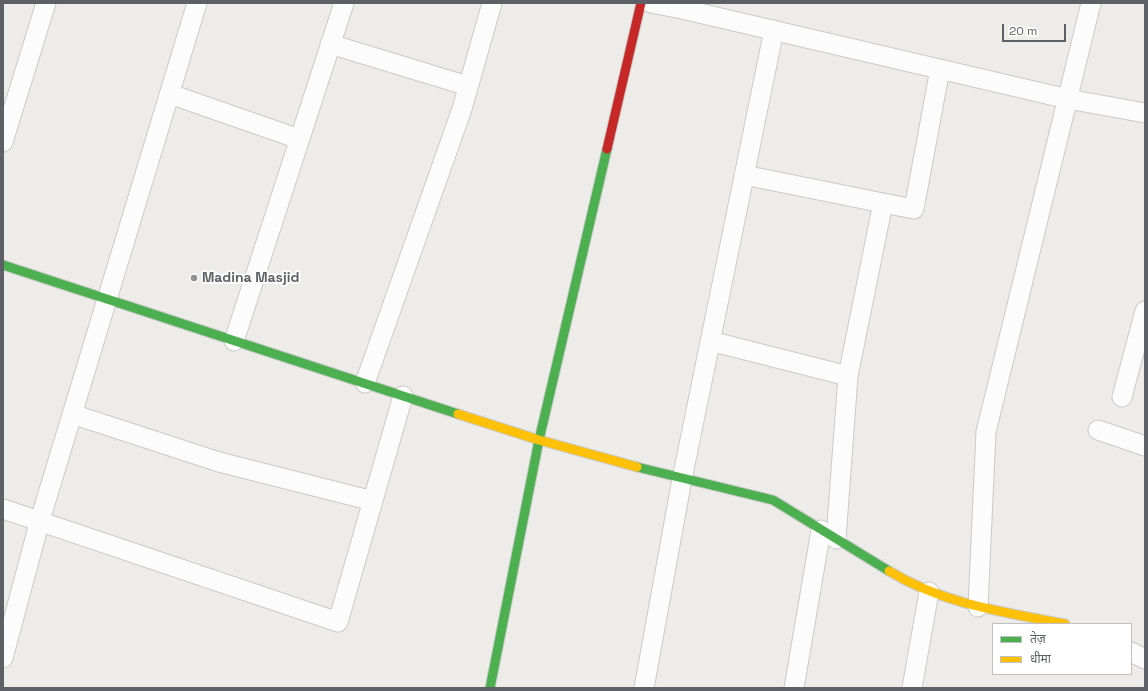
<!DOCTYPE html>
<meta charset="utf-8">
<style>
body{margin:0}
#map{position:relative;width:1148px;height:691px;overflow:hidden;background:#edece8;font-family:"Space Grotesk","Noto Sans Devanagari",sans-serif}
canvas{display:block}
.frame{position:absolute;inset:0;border:4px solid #5d6166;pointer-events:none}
.legend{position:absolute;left:992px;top:623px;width:140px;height:52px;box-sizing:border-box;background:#fff;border:1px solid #bec0c2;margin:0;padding:5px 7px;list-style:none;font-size:12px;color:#5d6166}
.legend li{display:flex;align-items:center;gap:8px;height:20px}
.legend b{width:20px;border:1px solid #bec0c2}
.scale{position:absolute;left:1002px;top:24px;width:64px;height:18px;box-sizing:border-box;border:2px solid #5d6166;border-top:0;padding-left:5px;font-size:12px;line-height:14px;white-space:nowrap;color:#5d6166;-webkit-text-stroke:3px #fff;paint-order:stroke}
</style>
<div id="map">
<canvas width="1148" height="691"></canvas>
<div class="frame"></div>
<ul class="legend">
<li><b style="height:5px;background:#4caf50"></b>तेज़</li>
<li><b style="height:5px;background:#ffc107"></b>धीमा</li>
</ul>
<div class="scale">20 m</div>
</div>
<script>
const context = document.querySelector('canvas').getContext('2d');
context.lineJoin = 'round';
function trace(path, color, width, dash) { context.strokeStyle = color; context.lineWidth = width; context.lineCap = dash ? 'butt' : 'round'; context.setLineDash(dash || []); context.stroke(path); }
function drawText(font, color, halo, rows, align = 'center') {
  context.font = font + ' "Space Grotesk",sans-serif'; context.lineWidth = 3.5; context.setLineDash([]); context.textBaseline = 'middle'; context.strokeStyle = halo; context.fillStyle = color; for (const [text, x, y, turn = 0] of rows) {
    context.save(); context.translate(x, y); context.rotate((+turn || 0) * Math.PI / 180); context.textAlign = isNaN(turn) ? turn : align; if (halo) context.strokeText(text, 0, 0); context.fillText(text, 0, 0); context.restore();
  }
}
const street = new Path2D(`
 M651,3L682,9L1068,99L1145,113
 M330,44L468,86
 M170,94L299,139
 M3,142L46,3
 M744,175L883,203
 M234,341L344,3
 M710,341L848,376
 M365,383L462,109L492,3
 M1122,397L1145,311
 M72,414L219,462L373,501
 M1098,430L1145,446
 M3,509L338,622L403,396
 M836,539L848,376L883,203L914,209L940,69
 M978,607L986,432L1091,3
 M1131,652L1145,659
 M3,658L40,520L197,3
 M644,688L682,479L774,30
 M794,688L821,530
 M912,688L929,592`);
const fast = new Path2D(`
 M3,265L458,414
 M637,467L773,500L889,571
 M490,688L539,440L607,149`);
const slow = new Path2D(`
 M458,414L539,440L637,467
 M889,571C943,604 1004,612 1065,624`);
const jam = new Path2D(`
 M607,149L641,3`);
const markers = [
 [194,278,4,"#8f9294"]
];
const poiNames = [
 ["Madina Masjid",202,278]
];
trace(street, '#cacaca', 21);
trace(fast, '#c9c9c8', 11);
trace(slow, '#c9c9c8', 11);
trace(jam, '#c9c9c8', 11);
trace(street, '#fcfcfc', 19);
trace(fast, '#4caf50', 9);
trace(slow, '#ffc107', 9);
trace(jam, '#c62828', 9);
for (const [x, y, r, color] of markers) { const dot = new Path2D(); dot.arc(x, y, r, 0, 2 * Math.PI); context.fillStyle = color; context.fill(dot); trace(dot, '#fff', 1.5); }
drawText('bold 14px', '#5d6166', '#fff', poiNames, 'left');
</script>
